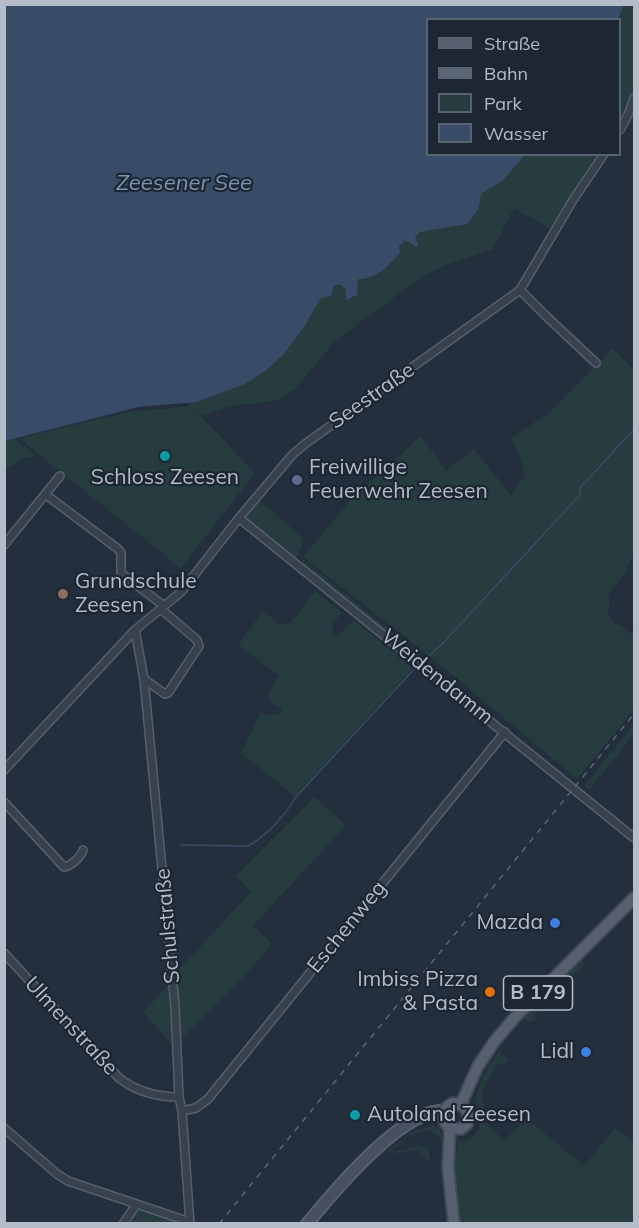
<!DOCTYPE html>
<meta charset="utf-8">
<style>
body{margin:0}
#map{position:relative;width:639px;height:1228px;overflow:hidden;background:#242f3e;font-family:Mulish,sans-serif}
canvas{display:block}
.frame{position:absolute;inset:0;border:6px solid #b4bcc9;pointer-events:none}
.legend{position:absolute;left:426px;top:18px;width:195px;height:138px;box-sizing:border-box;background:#1d2633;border:2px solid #59626f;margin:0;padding:8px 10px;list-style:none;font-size:18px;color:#b4bcc9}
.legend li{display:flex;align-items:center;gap:12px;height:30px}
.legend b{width:30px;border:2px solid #59626f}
</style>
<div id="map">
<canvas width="639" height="1228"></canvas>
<div class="frame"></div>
<ul class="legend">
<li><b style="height:8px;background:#56606e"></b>Straße</li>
<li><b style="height:8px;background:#5a6575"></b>Bahn</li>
<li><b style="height:16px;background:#263c3f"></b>Park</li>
<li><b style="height:16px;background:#394c67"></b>Wasser</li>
</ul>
</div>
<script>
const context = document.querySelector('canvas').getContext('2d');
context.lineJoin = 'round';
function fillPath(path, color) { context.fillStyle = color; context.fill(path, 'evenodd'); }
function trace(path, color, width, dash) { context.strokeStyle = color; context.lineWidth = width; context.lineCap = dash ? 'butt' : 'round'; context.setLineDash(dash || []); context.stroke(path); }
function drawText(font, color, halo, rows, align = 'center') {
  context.font = font + ' Mulish,sans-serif'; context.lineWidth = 4.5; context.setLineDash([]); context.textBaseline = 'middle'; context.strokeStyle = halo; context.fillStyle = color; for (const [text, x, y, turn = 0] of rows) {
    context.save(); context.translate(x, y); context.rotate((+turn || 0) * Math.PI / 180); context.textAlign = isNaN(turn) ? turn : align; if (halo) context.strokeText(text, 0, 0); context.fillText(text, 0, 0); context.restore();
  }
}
const green = new Path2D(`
 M624,5H634V101L620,130L618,20Z
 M525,155H597L550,229L514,208L493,249L444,266L423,276L335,341L295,389L275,401L232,406L201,415L191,406L255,473L181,568L21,440L25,437L123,413L190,406L188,403L221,393L304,327L321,298L334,285L341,284L346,290V299L358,279C370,280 390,268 396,257C400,249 398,248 405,239L412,244L420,232L468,224L479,207L481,194Z
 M612,349L634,369V552L626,571L607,597L610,601L608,614L615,624L622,626L629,634L634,629V710L577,779L432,658L303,557L350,501L421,436L446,471L474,449L511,495L525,476L521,459L511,438L550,412Z
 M14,439L37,456L25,458L5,470L4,441Z
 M259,500L301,536L303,543L296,560L244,518Z
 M302,559L423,657L420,660L302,565Z
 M315,591L342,612L333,624V634L338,636L353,620L413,668L295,796L241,753L260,714L277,715L283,709L274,705L268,696L278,675L238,645L263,611L279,624L291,623Z
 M634,725V734L589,790L584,786Z
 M314,797L346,825L253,926L272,944L248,972L179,1041L173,976L251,892L235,876Z
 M577,958L585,964L534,1015L537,1018L530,1023L522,1016Z
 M168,985L173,1041L170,1042L143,1013Z
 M499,1051L508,1060L504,1066L498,1062L482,1092L486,1123L504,1141L526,1118L584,1166L615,1128L634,1142V1223H459L453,1170L458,1140C468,1142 475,1136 480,1128V1111L475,1098L485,1073Z
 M433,1126L439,1129L442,1138L446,1139L450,1223L445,1194L443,1146C431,1114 408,1139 392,1149V1151C406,1154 416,1138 429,1150L430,1163L418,1150C408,1151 395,1155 387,1151L415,1131Z
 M136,1205L185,1224H123Z`);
const water = new Path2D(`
 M4,5L5,4L624,5L618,19L428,20V154L525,155L502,181L481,194L479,207L468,224L420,232L415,238L419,245L417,247L405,240L399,247L400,252C391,265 375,280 358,279L357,295L346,300V290L341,285H334L331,296L321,298L304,327L283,355L265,371L245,384L196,402L138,407L5,441Z`);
const stream = new Path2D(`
 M421,663L441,645L580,495V488L634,429
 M181,845L248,846C266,836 285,816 295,798L417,666`);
const street = new Path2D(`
 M620,130L629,113L634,98
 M520,290L547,317L596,363
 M45,494L118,549L121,553V573L164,606
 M239,518L634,838
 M4,545L60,476
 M135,630L144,679L175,1006L179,1097L182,1111L190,1224
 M144,679L165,694L168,693L199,646L197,640L161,609
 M4,770L135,630L181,592L239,518L293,454L305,444L520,290L573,200L604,154
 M4,802L64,867C71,866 81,857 83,850
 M4,953L119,1078C137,1092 157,1097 179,1097
 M182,1111L196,1108L208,1099L505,732
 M4,1128L57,1174L68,1181L190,1222
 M123,1224L136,1205`);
const secondary = new Path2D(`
 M307,1224C334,1191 384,1133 422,1116C429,1112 437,1111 445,1110`);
const primary = new Path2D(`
 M461,1104L478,1066L494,1042L516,1016L634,898
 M450,1128L461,1129L467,1124L469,1116L464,1106L453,1103C442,1108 440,1120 450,1128L448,1167L454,1224`);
const rail = new Path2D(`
 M219,1224L634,714`);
const markers = [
 [165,456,6,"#0f9aa8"],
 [297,480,6,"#5c6f8a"],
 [63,594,6,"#8d6e63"],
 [555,923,6,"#3f7fe0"],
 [490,992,6,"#e8710a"],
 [586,1052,6,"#3f7fe0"],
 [355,1115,6,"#0f9aa8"]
];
const shields = [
 [538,993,69]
];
const shieldNames = [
 ["B 179",538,993]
];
const streetNames = [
 ["Seestraße",372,396,-35],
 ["Weidendamm",437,677,39],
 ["Schulstraße",168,926,-95],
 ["Eschenweg",347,927,-51],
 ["Ulmenstraße",71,1026,47]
];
const poiNames = [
 ["Freiwillige",309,468],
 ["Feuerwehr Zeesen",309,492],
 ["Schloss Zeesen",165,478,"center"],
 ["Grundschule",75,582],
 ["Zeesen",75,606],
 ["Mazda",543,923,"right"],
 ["Imbiss Pizza",478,980,"right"],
 ["& Pasta",478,1004,"right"],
 ["Lidl",574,1052,"right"],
 ["Autoland Zeesen",367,1115]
];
const waterNames = [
 ["Zeesener See",184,183]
];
fillPath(green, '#263c3f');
fillPath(water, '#394c67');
trace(stream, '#394c67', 1.5);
trace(street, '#565f6c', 10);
trace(secondary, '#565f6c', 14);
trace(primary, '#414a57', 14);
trace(street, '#38414e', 7);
trace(secondary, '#465061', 10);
trace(primary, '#56606e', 10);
trace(rail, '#5a6575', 1.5, [6, 6]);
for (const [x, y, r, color] of markers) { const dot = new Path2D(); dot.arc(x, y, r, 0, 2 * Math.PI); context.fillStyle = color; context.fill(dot); trace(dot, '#1d2633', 2); }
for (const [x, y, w] of shields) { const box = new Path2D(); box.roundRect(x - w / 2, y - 17, w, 34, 4.5); context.fillStyle = '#1d2633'; context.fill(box); trace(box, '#b4bcc9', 1.5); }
drawText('bold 20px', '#b4bcc9', null, shieldNames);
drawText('21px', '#b4bcc9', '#1d2633', streetNames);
drawText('21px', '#b4bcc9', '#1d2633', poiNames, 'left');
drawText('italic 22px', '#7c92b1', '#1d2633', waterNames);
</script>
